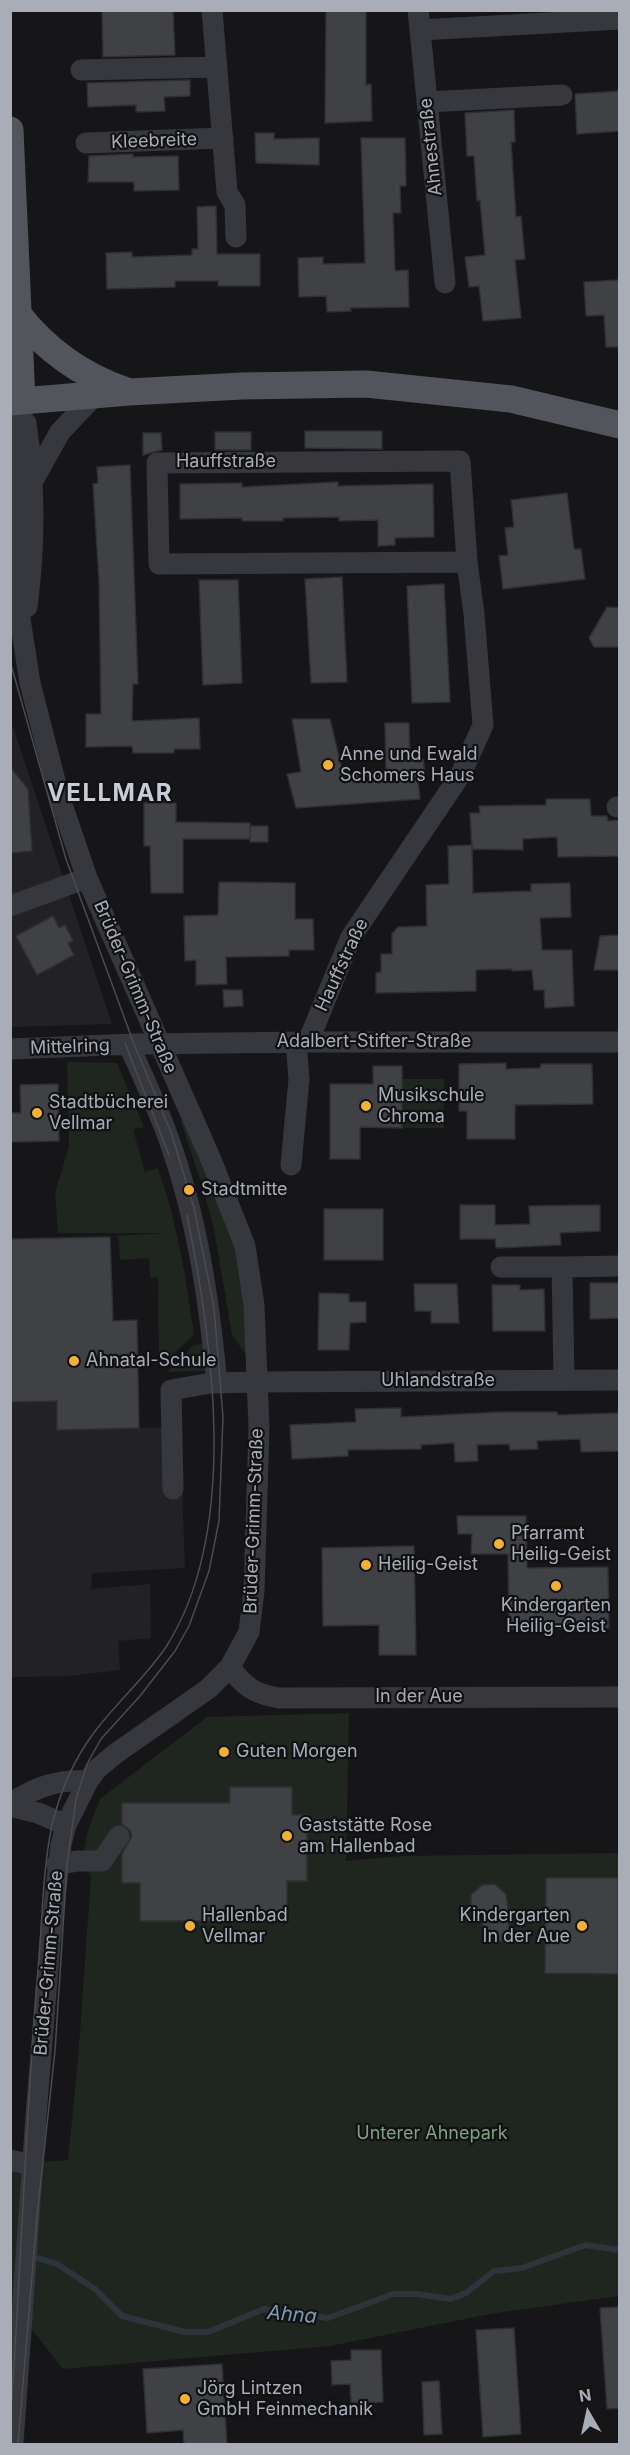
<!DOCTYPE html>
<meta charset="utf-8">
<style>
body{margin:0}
#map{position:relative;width:630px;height:2455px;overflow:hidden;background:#161618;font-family:Inter,sans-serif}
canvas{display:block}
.frame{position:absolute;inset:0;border:12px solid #a8adb8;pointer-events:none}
.north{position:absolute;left:558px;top:2383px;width:60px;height:60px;-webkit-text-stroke:4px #111113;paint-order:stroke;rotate:351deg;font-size:16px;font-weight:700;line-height:24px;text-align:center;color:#a8adb8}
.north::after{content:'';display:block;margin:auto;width:21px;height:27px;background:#a8adb8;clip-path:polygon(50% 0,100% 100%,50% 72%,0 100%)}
</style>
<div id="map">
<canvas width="630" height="2455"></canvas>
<div class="frame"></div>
<div class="north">N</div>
</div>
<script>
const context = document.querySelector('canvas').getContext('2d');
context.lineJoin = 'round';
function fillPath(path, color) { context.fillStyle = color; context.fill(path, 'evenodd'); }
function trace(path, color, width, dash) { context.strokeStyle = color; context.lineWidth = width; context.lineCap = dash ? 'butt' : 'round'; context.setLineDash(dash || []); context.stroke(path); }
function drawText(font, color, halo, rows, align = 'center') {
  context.font = font + ' Inter,sans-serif'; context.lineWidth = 4.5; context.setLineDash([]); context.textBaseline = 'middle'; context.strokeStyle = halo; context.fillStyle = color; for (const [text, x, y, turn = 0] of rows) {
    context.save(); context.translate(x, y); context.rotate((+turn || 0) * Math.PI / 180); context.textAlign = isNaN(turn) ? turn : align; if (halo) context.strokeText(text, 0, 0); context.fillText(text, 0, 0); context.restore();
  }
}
const built = new Path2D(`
 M11,721L112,1024L11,1027Z
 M57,1401V1430L180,1427L185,1568L92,1573L91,1589L150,1584L151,1638L118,1641L120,1670L70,1676L12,1677L10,1402Z`);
const green = new Path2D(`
 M67,1062L117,1063L144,1127L133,1129L145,1172L158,1168C177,1222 186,1278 194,1335L159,1367L158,1277L150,1278L149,1258L120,1260L118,1236L165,1233H58L55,1193L69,1146Z
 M402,1079H444V1128H402Z
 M183,1121L232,1235L245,1300L246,1355L232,1335L214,1229L202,1185L181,1122Z
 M203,1344L206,1371L167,1372L194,1345Z
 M349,1713L346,1861L400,1856L619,1853V2296L490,2314L330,2346L63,2369L11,2303V2164L68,2160L78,2060L91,1876L82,1861L88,1830L100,1799L207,1717Z`);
const stream = new Path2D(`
 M31,2256L57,2264L95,2289L122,2316L185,2332H208L264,2309L328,2318L393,2294H417L451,2299L466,2293L494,2271L522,2268L585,2245L620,2250`);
const building = new Path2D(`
 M102,10H173L175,55L103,57Z
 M326,10H366V85L371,84L372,121L325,123Z
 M190,80V96L164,97L165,111L136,112V105L88,107L87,83Z
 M620,91V131L577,134L575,94Z
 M514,110L515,142H511L516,217L521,216L525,259L515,260L521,318L483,321L479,286L469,287L465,257L485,255L480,200L477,201L474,156H467L465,113Z
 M255,133H274V139L319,138V165L256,163Z
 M361,138H405L406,186H400L401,213H393L395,271L408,270L409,307L350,308L351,311L327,312L326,296L299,297L298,258L323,257V264L365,263Z
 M133,154V157L178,156L179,190L134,191V182H88L89,156Z
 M216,206L217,254H260V286H218V281H175V287L107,289L106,253L132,252V257L192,255V249H198L197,207Z
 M620,280V347H606L604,315L586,316L584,282Z
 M305,431H382V449L305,448Z
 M215,432H251V450H215Z
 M143,433H161L162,450L143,455Z
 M130,465L138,684H133L132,721L199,718L200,749H174V753H133L132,746L86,747V714H101L99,581L93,484L98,483L97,467Z
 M338,482V486L433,484L434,537L395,538V545L378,546V520L339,521V517L283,518V521H242V518L180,519V484L242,483V487Z
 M567,493L574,549H581L585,579L503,589L499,556L508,555L505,528L514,527L511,500Z
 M342,577L347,682L311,683L305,579Z
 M199,580H238L242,683L203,685Z
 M444,584L450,702L412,703L407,586Z
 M607,607L620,608V647H594L589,638Z
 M292,719H330L343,773L386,770L385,723H409L410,761L423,759L426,779L418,781L420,799L296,808L287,774L301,772Z
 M10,767L28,789L32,851L10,853Z
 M546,799H590L591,816H607L608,821L620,820V856L558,857L557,837L523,839V850L472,849L470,813H480L479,806L546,805Z
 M144,803H176V822L250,823V838V826H268V842H250V839H183V893H151L150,846H144Z
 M472,845L473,893L531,891V884L570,883L571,917L540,918L542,950H572L574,1006L545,1008L544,990H534L532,970L512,971V969L476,970V991L376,993V973L381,972V954H392V934L398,927L427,926L426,885L449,884L448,846Z
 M219,882L295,883V919H313L314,950H289V956L226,957L227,984L196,985V960L185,961L184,916L218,915Z
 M53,916L59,928L65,925L73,941L68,943L74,955L37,975L16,936Z
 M620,935V970H594L600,936Z
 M223,990H242L243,1006L224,1007Z
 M506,1063V1069L540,1068L541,1064H592L593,1104L515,1105V1139H467V1111H459V1064Z
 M373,1066H402V1128L360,1127V1159H330V1084H373Z
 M58,1084L59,1141L10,1142V1113H21L20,1085Z
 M460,1205H495V1225L530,1224L529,1206L600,1205V1231L560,1233L561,1245L496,1248L495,1239H460Z
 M324,1209H383V1260H324Z
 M110,1237L113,1321L137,1320L139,1428L57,1430V1401L10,1402V1239Z
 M590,1283H620V1318L590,1319Z
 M414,1284H457L459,1323H431V1311H415Z
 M492,1285H520V1290L544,1289L545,1331H493Z
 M319,1293L349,1294V1302H366V1322L350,1323L349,1350H318Z
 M401,1408V1417L502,1412H557L558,1415L620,1413V1451L581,1452L580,1439L537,1441L538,1449L510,1450L509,1444L477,1445L478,1461L455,1462L454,1443L421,1445V1449L348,1450V1456L292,1459L290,1425L356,1422L355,1409Z
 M457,1516H526L527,1568L608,1567L609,1628L509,1629L508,1554H471L472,1534H458Z
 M414,1546L416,1655H379V1625L323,1626L322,1548Z
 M230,1787H292V1815H307V1881H287V1921H140V1883H122V1854L132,1836L130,1830L122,1824V1803H230Z
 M546,1878H618V1974L545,1973Z
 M494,1884L506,1894L509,1916V1941H483L482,1917L471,1906V1895L482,1885Z
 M620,2307V2408L607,2409L600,2308Z
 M514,2328L521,2434L483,2437L476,2330Z
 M351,2350H381L383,2402L351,2403L350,2384L332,2385L331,2361L351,2360Z
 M222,2364L227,2445H184L183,2430L147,2433L143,2369Z
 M439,2381L442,2434L424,2435L422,2382Z`);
const minor = new Path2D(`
 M212,10L227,192L235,205L236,237
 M418,10L445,283
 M420,30L620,19
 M81,70L217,67
 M427,102L562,95
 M86,143L223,138
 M26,423C35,483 35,546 27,607
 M32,482L60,432L95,395
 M617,807H620
 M10,906L87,878
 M308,1042L351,937L461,774L483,725L474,614L467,562L460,461L157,463L159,564L467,562
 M129,1045C142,1075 157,1106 168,1137C197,1216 209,1300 217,1383
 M10,1049L134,1044L308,1042H620
 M291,1165L299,1079L296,1042
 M501,1267H562
 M564,1380L562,1267L620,1266
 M173,1489L171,1390L211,1383L257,1382L620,1380
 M230,1667C244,1687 255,1694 279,1698L620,1697
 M10,1804C35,1787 58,1779 88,1781
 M10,1806L38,1813L66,1825
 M57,1864L78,1861H102L119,1836
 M10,2160L33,2165
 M13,2444L36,2116L50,1942L61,1845L66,1825L88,1781L96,1770L115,1754L208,1689L230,1667L249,1632L254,1591L259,1428L254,1305L245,1246L212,1162L87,878L59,796L30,683L16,593L14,541L15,439L22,401`);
const major = new Path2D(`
 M10,130L22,401
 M18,314C46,350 81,375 124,390
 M10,402L129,392L242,386L366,384L511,399L620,425`);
const tram = new Path2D(`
 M10,661L66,859L134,1044L171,1132L194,1208L214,1308L223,1417L219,1521L209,1571L189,1626L175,1651L140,1696L101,1739L87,1764L76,1799L67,1865L55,2051L37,2216L18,2444
 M125,1043L169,1155
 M10,2423C21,2276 25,2129 37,1982C42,1933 42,1872 52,1825C60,1792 73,1761 93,1734C116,1703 145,1678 166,1647C240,1531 213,1342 187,1215`);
const markers = [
 [328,765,6,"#f2b134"],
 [366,1106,6,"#f2b134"],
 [37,1113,6,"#f2b134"],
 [189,1190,6,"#f2b134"],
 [74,1361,6,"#f2b134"],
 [499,1544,6,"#f2b134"],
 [366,1565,6,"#f2b134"],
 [556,1586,6,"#f2b134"],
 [224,1752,6,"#f2b134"],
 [287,1836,6,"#f2b134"],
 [190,1926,6,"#f2b134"],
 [582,1926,6,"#f2b134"],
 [185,2399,6,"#f2b134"]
];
const streetNames = [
 ["Kleebreite",154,141,-2],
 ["Ahnestraße",431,147,-96],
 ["Hauffstraße",226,462],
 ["Hauffstraße",342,965,-65],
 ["Brüder-Grimm-Straße",135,987,67],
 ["Adalbert-Stifter-Straße",374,1042],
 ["Mittelring",70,1047,-2],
 ["Uhlandstraße",438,1381],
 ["Brüder-Grimm-Straße",254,1521,-88],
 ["In der Aue",419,1697],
 ["Brüder-Grimm-Straße",49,1963,-85]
];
const poiNames = [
 ["Anne und Ewald",340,755],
 ["Schomers Haus",340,776],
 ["Musikschule",378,1096],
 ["Chroma",378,1117],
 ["Stadtbücherei",49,1103],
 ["Vellmar",49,1124],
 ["Stadtmitte",201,1190],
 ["Ahnatal-Schule",86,1361],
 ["Pfarramt",511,1534],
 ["Heilig-Geist",511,1555],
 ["Heilig-Geist",378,1565],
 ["Kindergarten",556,1606,"center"],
 ["Heilig-Geist",556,1627,"center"],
 ["Guten Morgen",236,1752],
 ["Gaststätte Rose",299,1826],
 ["am Hallenbad",299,1847],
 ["Hallenbad",202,1916],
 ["Vellmar",202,1937],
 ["Kindergarten",570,1916,"right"],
 ["In der Aue",570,1937,"right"],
 ["Jörg Lintzen",197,2389],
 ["GmbH Feinmechanik",197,2410]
];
const parkNames = [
 ["Unterer Ahnepark",432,2134]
];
const waterNames = [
 ["Ahna",292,2315,5]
];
const districtNames = [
 ["VELLMAR",110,794]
];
fillPath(built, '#222225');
fillPath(green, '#1e261f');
trace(stream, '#2c353c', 6);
fillPath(building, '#404145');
trace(building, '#303034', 1.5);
trace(minor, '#37383d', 21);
trace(major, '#53555c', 27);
trace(tram, '#4a4c52', 1.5);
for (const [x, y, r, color] of markers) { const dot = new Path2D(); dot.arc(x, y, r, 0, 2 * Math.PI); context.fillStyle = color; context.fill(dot); trace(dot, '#111113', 2); }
drawText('18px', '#a8adb8', '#111113', streetNames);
drawText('18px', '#a8adb8', '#111113', poiNames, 'left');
drawText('18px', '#7fa381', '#111113', parkNames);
drawText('italic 20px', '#7f9bb3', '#111113', waterNames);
context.letterSpacing = '1.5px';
drawText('bold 24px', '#c9ccd4', '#111113', districtNames);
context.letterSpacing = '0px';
</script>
